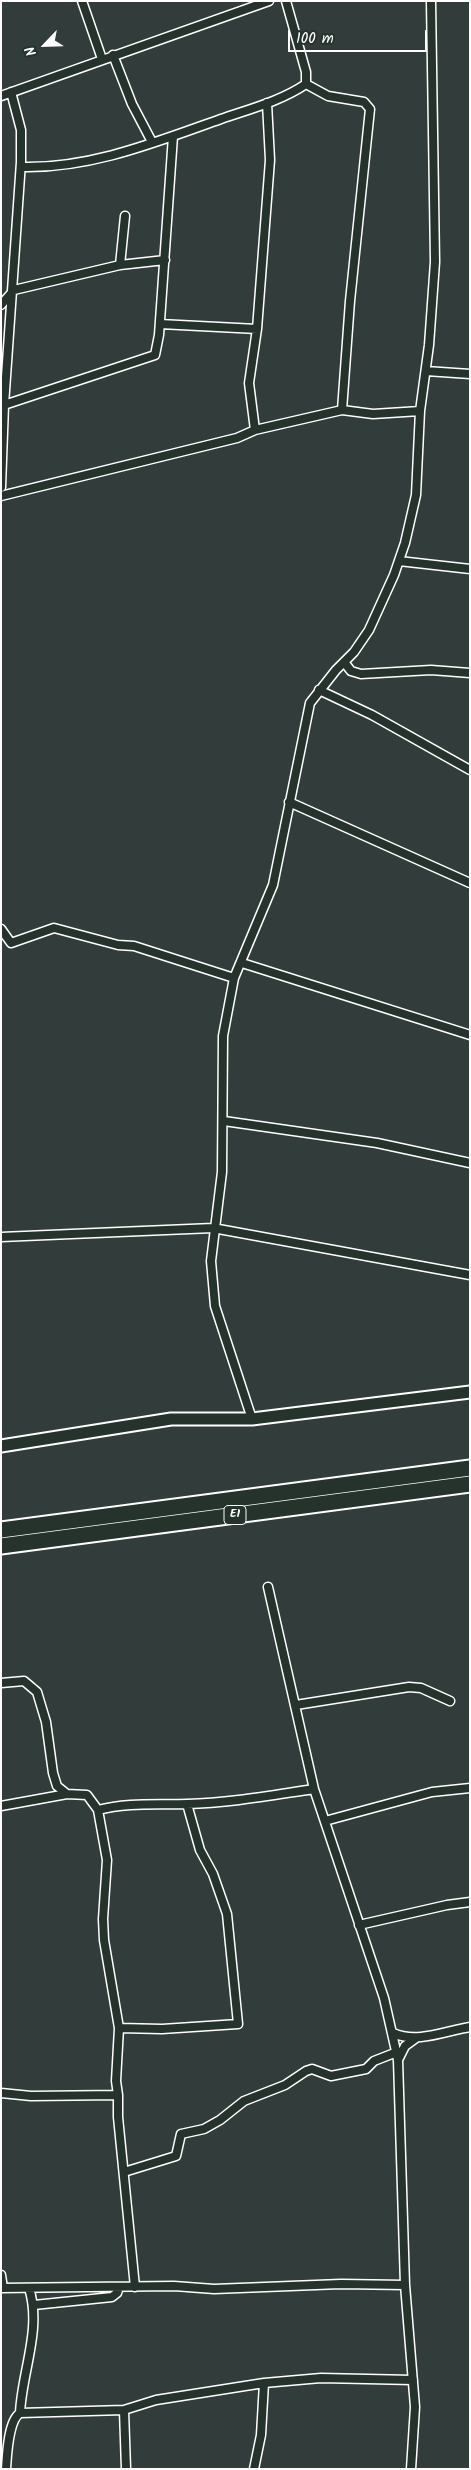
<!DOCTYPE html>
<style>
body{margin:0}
#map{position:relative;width:471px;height:2470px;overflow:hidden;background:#323c3a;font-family:Kalam,sans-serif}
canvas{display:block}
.frame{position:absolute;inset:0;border:2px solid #fff;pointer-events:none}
.north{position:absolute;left:20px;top:20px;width:50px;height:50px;-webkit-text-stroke:4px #26332d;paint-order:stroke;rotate:246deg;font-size:14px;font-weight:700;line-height:20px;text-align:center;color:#fff}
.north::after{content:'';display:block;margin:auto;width:18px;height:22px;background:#fff;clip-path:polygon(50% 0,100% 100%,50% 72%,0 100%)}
.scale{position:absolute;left:288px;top:30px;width:139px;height:22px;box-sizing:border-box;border:2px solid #fff;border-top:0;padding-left:6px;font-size:15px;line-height:18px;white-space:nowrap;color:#fff;-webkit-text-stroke:4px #26332d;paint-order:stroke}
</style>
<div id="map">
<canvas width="471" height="2470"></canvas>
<div class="frame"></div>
<div class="north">N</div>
<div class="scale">100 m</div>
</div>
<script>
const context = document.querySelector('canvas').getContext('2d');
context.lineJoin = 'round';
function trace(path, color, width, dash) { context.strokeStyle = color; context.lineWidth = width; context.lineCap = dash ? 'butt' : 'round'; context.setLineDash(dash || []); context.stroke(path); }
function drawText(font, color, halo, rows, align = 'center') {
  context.font = font + ' Kalam,sans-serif'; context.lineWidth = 5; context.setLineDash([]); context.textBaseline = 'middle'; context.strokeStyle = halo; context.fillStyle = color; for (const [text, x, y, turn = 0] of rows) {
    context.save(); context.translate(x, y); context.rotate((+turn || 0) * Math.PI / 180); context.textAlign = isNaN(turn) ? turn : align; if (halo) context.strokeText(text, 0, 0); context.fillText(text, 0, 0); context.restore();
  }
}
const street = new Path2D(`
 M82,1L102,59
 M286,1L306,72V84
 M113,55L132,104L152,142
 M306,84L328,96L364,102L370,109L350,301L342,410
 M1,96L269,1
 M21,167C90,169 156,142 221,119C250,109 281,101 306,84
 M120,265L125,216
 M1,305L14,290L120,265L165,260
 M160,324L257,329
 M426,371L470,374
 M4,405L155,355L159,335L173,136
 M255,430L249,383L257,329L270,160L267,103
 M1,487L4,405L21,162V130L11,92
 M1,496L237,438L255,430L342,410L373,414L420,411
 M399,561L470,569
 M344,662L351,671L361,674L431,670L470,673
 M319,690L372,715L470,770
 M289,802L470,883
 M1,929L11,943L54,928L118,945L134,946L234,978
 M242,963L470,1035
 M224,1121L377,1143L470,1163
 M1,1237L213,1228L470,1275
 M252,1419L215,1306L211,1261L222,1172L223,1036L234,978L273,885L310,703L336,670L354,652L369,630L394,575L405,543L416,495L420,411L429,345L435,262L431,1
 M268,1587L314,1789L384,1998L398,2060L405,2285L415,2407L411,2469
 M1,1683L24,1681L37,1692L46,1722L53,1773L57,1786L67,1794
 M296,1705L409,1687L421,1688L450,1701
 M1,1806L67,1794L87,1795L98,1810C127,1802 158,1805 187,1804C230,1803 273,1795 314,1789
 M98,1810L107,1860L103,1919L104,1940L119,2028
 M325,1821L432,1792L470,1788
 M359,1925L447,1905L470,1902
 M393,2033C417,2044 445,2031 470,2027
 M398,2060L405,2046L416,2038
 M1,2093L31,2096L118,2095L116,2081L119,2028L162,2029L238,2024L227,1914L213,1874L200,1850L187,1804
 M118,2095V2117L135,2287
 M124,2172L176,2156L181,2134L204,2129L220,2120L244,2101L285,2085L306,2071L312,2069L331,2076L366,2069L374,2061L397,2052
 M1,2275L3,2288
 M1,2288L174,2286L214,2289L341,2284L405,2285
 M34,2305L112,2297L117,2293L119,2287
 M124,2410L126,2469
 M20,2413L124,2410L156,2400L264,2383L321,2378L413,2380
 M6,2469C7,2455 8,2421 20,2413C22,2371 42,2329 29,2288
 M254,2469L261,2435L264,2383`);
const secondary = new Path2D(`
 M1,1446L171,1419H252L470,1392`);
const highway = new Path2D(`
 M1,1530L470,1468
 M1,1546L470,1484`);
const shields = [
 [235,1515,22]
];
const shieldNames = [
 ["E1",235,1515]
];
trace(street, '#fff', 11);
trace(secondary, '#fff', 15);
trace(highway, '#fff', 19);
trace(street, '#26332d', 8);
trace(secondary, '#26332d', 11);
trace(highway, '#26332d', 15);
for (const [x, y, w] of shields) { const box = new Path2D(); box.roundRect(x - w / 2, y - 9.5, w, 19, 4); context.fillStyle = '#26332d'; context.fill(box); trace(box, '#fff', 1); }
drawText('bold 12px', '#fff', null, shieldNames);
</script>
